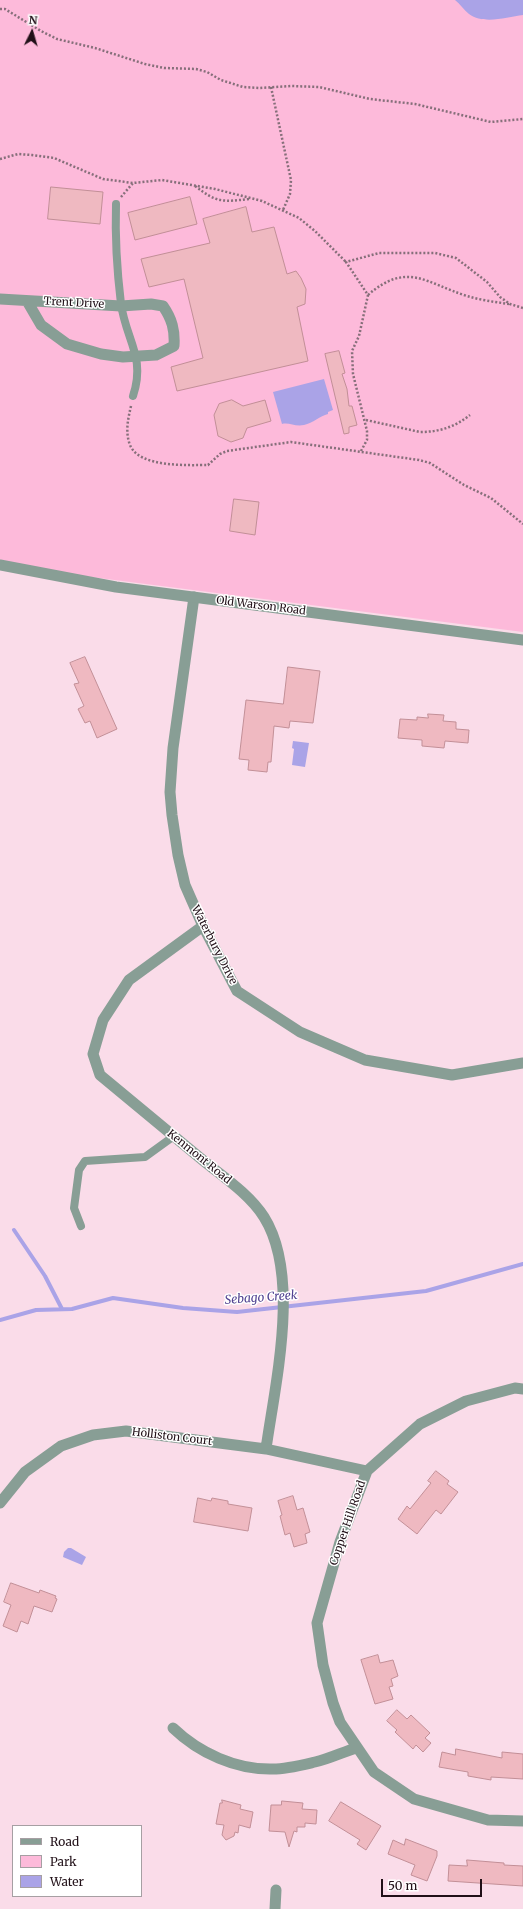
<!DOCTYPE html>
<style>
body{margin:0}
#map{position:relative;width:523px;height:1909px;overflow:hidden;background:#fadce9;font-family:Merriweather,serif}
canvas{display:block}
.legend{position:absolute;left:12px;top:1825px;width:130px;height:72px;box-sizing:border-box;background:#fff;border:1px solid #a69fa3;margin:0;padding:5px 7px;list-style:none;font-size:12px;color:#211018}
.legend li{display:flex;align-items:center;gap:8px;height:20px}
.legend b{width:20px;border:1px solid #a69fa3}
.north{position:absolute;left:12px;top:12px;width:40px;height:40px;-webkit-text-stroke:3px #fff;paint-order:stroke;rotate:5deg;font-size:11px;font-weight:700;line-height:16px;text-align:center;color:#211018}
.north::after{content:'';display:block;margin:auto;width:14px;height:18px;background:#211018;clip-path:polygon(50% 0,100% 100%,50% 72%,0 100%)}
.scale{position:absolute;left:381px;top:1879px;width:101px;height:18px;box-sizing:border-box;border:2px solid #211018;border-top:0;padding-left:5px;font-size:12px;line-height:14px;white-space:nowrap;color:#211018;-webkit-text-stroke:3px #fff;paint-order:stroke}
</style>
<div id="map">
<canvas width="523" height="1909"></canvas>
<ul class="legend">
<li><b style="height:5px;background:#889e95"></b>Road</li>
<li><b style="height:11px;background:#fdbada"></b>Park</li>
<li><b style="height:11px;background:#aaa3e7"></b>Water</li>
</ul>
<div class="north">N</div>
<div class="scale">50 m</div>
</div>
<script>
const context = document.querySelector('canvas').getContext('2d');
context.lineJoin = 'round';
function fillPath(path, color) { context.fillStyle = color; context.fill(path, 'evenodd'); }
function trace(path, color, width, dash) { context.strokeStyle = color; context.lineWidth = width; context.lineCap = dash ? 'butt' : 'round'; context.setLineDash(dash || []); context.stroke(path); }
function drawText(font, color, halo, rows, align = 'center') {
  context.font = font + ' Merriweather,serif'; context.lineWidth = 3; context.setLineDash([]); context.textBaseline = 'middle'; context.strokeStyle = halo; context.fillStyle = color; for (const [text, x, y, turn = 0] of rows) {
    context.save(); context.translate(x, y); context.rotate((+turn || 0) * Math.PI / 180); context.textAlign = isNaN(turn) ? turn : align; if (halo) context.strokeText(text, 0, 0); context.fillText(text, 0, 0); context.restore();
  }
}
const green = new Path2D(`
 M0,0H523V632L83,576L0,560Z`);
const water = new Path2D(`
 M455,0H523V15C507,17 484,25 469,14C464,10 460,4 455,0Z
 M324,379L333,410L328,412V414C320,416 313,423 304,425C295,427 289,422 282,424L273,392Z
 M293,741L309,743L305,767L292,765L294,749L292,748Z
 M68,1548H71L86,1557L82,1565L63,1557L64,1552Z`);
const stream = new Path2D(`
 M14,1230L45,1276L62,1309
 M0,1320L36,1310L72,1309L113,1298L183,1308L237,1312L426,1291L523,1264`);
const building = new Path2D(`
 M51,187L103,192L100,224L48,219Z
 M190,197L197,224L135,240L128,213Z
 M246,207L252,232L274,227L287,274L296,271L301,278L306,289L305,304L297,307L308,361L177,391L171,367L203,358L184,279L149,287L141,259L210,243L203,219Z
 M339,351L345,373L342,374L347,389L349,406H352L357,425L349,427V433L344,434L325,354Z
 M232,400L243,406L265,400L271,421L247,428L243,438L231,442L218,436L214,415L219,404Z
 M234,499L259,502L255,535L230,531Z
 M85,657L117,729L97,738L90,721L85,723L78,709L84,706L74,684L79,683L70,663Z
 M288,667L320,671L313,723L290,721L289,728L274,726L271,762H268L267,772L248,770L249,760L239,759L246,700L283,704Z
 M428,714L444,715L443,721L456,722V729L469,730L468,743L445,741L444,748L422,746V740L398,738L400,719L417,720V717L428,718Z
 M436,1471L449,1481L447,1484L458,1492L441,1514L436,1510L417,1534L398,1519L407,1506L410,1509L431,1483L428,1481Z
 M293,1496L297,1510L303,1508L310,1532L305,1534L307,1543L294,1547L290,1533L285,1535L280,1516L282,1515L278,1501Z
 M198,1498L211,1501L212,1498L228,1501V1504L252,1508L248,1531L194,1522Z
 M11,1583L39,1593L40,1590L56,1596L55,1598L57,1599L52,1612L34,1606L28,1624L21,1621L17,1632L3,1626L11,1605L4,1602Z
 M378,1655L380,1663L393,1660L398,1676L391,1679L393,1686L389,1687L393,1699L375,1704L361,1660Z
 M397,1710L407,1719L411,1715L430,1733L425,1738L431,1743L423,1752L416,1745L413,1749L395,1732L397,1730L387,1721Z
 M456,1749L502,1758V1752L523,1754V1779L491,1777V1780L468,1776V1772L439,1767L442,1752L455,1755Z
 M222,1800L241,1805L240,1809L253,1812L250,1828L239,1825L238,1833L235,1832L234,1836L226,1840L222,1835L224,1825L216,1824L220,1803H222Z
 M282,1801L303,1803L302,1809L317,1810L316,1824L305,1823V1827H297V1832L294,1831L289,1847L285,1832L269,1831L271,1805H281Z
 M341,1802L381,1826L366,1850L357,1844L360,1840L329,1821Z
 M406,1839L437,1851V1856L427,1881L411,1875L415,1865L388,1854L393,1840L404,1845Z
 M467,1860L504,1863V1865L523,1866V1886L448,1881L449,1865L467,1866Z`);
const path = new Path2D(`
 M0,9H5L41,31L57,39L95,48L145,64L164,68L196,69L207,72L221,80L243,87L260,88L291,86L319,87L370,99L415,104L491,122L523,119
 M271,87L291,180L290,194L283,210
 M0,159L18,154L32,155L54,158L103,179L133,183L162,180L215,189L262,201L299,218L315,231L346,262
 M195,186C217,203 223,202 249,199
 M121,197L133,183
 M368,295C407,261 426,283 467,296C480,300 495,302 509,304
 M131,406C128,419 125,432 130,445C139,468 189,465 208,465L220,454L227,451L291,442L419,460L430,463L464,485L491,498L523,524
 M366,420L420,432C439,432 455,427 470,415
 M361,451L367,440V431L353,374L352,351L359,336L368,295L346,262L379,253H435L456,258L487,282L500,297L510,304L523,308`);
const service = new Path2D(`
 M116,204C115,237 117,271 121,304C126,340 146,357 133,396
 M81,1226L74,1208L79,1170L85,1161L145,1157L174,1136`);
const minor = new Path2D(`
 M0,299L121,306L151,304L163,306C172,319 175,330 174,346L156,355L123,357L101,354L67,344L41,325L27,301
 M194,597L173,748L170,792L172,815L178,855L185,885L203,926L237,991L300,1032L365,1060L452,1075L523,1063
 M203,926L129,980L103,1020L93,1054L100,1075C135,1104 170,1133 205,1162C225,1178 250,1195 264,1217C301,1276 275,1384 266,1449
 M523,1389L515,1388L466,1401L420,1424L367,1471L340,1542L317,1623L323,1665L333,1703L340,1722L374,1772L414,1799L488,1820L523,1821
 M0,1503L25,1472L61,1446L93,1435L126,1431L266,1449L367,1471
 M173,1728C199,1753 236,1770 273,1769C286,1769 302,1765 315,1762C329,1759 343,1752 356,1748
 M275,1909L276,1890`);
const tertiary = new Path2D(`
 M0,565L116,587L523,640`);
const streetNames = [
 ["Trent Drive",74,303,3],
 ["Old Warson Road",261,606,7],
 ["Waterbury Drive",214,945,63],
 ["Kenmont Road",199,1157,39],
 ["Holliston Court",172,1437,7],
 ["Copper Hill Road",348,1523,-71]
];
const waterNames = [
 ["Sebago Creek",261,1298,-4]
];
fillPath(green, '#fdbada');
fillPath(water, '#aaa3e7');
trace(stream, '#aaa3e7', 4);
fillPath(building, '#efb9c1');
trace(building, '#c28f97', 1);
trace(path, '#866f7a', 2.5, [2, 2]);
trace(service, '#889e95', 8);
trace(minor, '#889e95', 11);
trace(tertiary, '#889e95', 11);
drawText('11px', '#211018', '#fff', streetNames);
drawText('italic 12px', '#4f4090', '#fff', waterNames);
</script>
